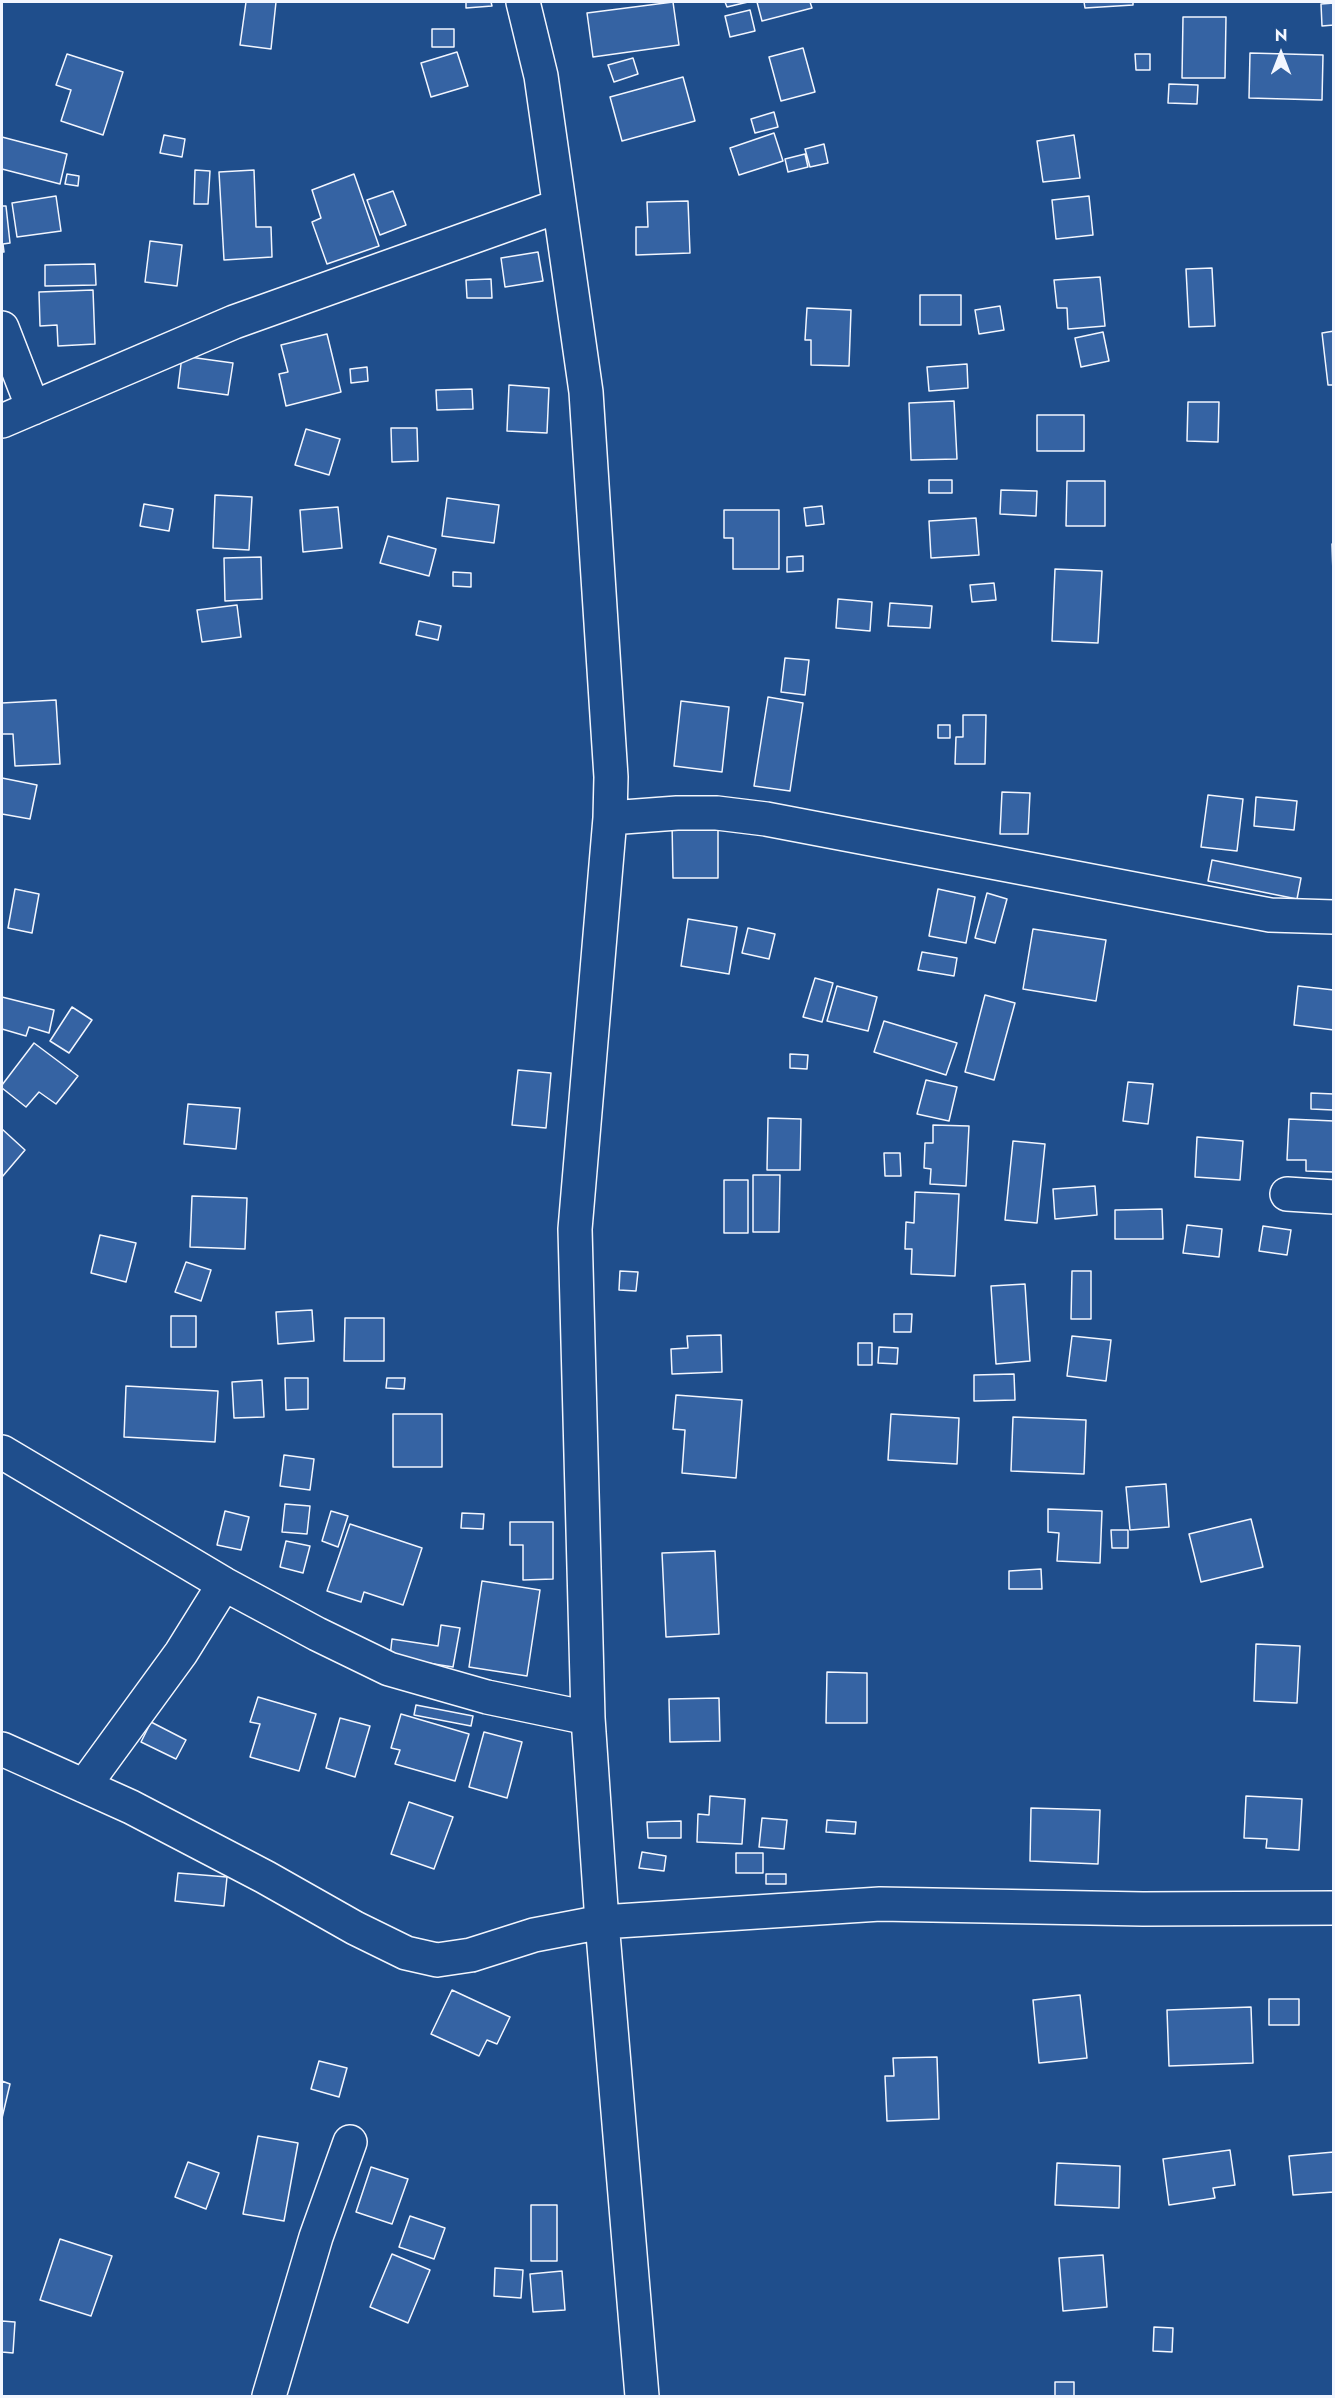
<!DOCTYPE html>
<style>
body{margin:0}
#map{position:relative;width:1335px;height:2398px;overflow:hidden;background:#1f4e8c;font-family:Jost,sans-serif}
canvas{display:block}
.frame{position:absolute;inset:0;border:3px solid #f2f6ff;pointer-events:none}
.north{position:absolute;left:1251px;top:24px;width:60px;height:60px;-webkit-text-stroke:4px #1f4e8c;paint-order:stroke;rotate:0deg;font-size:16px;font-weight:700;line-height:24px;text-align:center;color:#f2f6ff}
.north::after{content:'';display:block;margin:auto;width:21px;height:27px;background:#f2f6ff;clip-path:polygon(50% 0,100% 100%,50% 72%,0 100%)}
</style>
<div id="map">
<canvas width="1335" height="2398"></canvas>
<div class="frame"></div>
<div class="north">N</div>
</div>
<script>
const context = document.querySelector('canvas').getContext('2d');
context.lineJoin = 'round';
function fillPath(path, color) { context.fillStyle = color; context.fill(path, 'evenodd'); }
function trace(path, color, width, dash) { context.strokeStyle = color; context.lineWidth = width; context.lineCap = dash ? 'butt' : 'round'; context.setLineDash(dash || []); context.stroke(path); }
const building = new Path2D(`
 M246,2H276L271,49L240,45Z
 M466,2H491L492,6L466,8Z
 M673,2L679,45L593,57L587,13Z
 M725,2H748L727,7Z
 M757,2H810L812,8L762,21Z
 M1084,2H1133V5L1085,8Z
 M1334,3V25L1322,26L1321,4Z
 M750,10L755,31L730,37L725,16Z
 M1183,17H1226L1225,78H1182Z
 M432,29H454V47H432Z
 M803,48L815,92L781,101L769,57Z
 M457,52L468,86L431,97L421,63Z
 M1250,53L1323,55L1322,100L1249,98Z
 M67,54L123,72L103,135L61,121L71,90L56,85Z
 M1135,54H1150V70H1136Z
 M633,58L638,74L614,82L608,65Z
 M683,77L695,121L622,141L610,97Z
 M1169,84L1198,85L1197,104L1168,103Z
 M774,112L778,127L755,133L751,119Z
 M774,133L783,161L739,175L730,148Z
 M164,135L185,139L182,157L160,153Z
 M1074,135L1080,178L1043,182L1037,141Z
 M2,137L67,154L60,184L2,169Z
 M824,144L828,163L810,167L805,149Z
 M805,154L808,167L788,172L785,159Z
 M195,170L210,171L208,204H194Z
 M254,170L256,227H271L272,257L224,260L219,172Z
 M67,174L79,176L78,186L65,184Z
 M354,174L379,246L327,264L312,222L321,218L312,190Z
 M393,191L406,225L380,235L367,200Z
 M56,196L61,231L17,237L12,203Z
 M1089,196L1093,235L1056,239L1052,200Z
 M688,201L690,253L636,255V227H648L647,202Z
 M2,206H6L10,243L3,244L4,252H2Z
 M150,241L182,245L177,286L145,282Z
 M538,252L543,281L505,287L501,258Z
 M95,264L96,285L45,286V265Z
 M1212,268L1215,326L1189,327L1186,269Z
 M1100,277L1105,326L1068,329L1067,308H1057L1054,280Z
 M491,279L492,298H467L466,280Z
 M93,290L95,344L58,346L57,325L40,326L39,292Z
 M920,295H961V325H920Z
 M1000,306L1004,330L979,334L975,310Z
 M807,308L851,310L849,366L811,365V340H805Z
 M1334,331V385H1328L1322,333Z
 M1103,332L1109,361L1081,367L1075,338Z
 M327,334L341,392L286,406L279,374L288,372L281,345Z
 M182,356L233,363L228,395L178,388Z
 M967,364L968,388L929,391L927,367Z
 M367,367L368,381L351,383L350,369Z
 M509,385L549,388L547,433L507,431Z
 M472,389L473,409L437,410L436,390Z
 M954,401L957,459L911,460L909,403Z
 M1188,402H1219L1218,442L1187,441Z
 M1037,415H1084V451H1037Z
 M391,428H417L418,461L392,462Z
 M306,429L340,439L329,475L295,465Z
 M929,480H952V493H929Z
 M1067,481H1105V526H1066Z
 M1001,490L1037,491L1036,516L1000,514Z
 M215,495L252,497L249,550L213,548Z
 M447,498L499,505L494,543L442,536Z
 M144,504L173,509L169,531L140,526Z
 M822,506L824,524L806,526L804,508Z
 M338,507L342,548L303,552L300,510Z
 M724,510H779V569H733V538H724Z
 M976,518L979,555L931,558L929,521Z
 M388,536L436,549L429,576L380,563Z
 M1332,544H1334V603Z
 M803,556V571L787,572V557Z
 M261,557L262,599L225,601L224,558Z
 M1055,569L1102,571L1098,643L1052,641Z
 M453,572L471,573V587L453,586Z
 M994,583L996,600L972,602L970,585Z
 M838,599L872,602L870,631L836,628Z
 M890,603L932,606L930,628L888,626Z
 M237,605L241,637L202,642L197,610Z
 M419,621L441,626L438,640L416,635Z
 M785,658L809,660L805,695L781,692Z
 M768,697L803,703L790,791L754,786Z
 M56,700L60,764L15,766L13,734H2V703Z
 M681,701L729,707L722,772L674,766Z
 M963,715H986L985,764H955L956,737H963Z
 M938,725H950V738H938Z
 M2,778L37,785L30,819L2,814Z
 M1002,792L1030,793L1028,834H1000Z
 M1208,795L1243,799L1237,851L1201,847Z
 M1256,797L1297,801L1294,830L1254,826Z
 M718,822V878H673L672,823Z
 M1212,860L1301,878L1297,899L1208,881Z
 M15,889L39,894L32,933L8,928Z
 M938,889L975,897L966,943L929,936Z
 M987,893L1007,899L995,943L975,938Z
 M688,919L737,927L729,974L681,966Z
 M748,928L775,934L769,959L742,953Z
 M1033,929L1106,940L1096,1001L1023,989Z
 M922,952L957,958L954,976L918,970Z
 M815,978L833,983L822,1022L803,1017Z
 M837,986L877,997L868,1031L827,1021Z
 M1298,986L1334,990V1030L1294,1025Z
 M985,995L1015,1003L994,1080L965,1072Z
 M2,997L54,1010L49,1033L29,1027L26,1036L2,1029Z
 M72,1007L92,1020L69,1053L50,1041Z
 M884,1021L957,1043L946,1075L874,1052Z
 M34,1043L78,1076L56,1104L39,1092L26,1107L2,1088V1085Z
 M790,1054L808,1055L807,1069L790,1068Z
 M518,1070L551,1073L546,1128L512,1125Z
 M926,1080L957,1087L949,1121L917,1114Z
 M1128,1082L1153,1084L1148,1124L1123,1121Z
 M1311,1093L1334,1094L1333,1110L1311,1109Z
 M188,1104L240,1108L236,1149L184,1144Z
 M768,1118L801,1119L800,1170H767Z
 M1289,1119L1334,1121V1172L1306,1171V1160H1287Z
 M933,1125L969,1126L966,1186L930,1184L931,1169L924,1168L925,1143H933Z
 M2,1129L25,1150L2,1177Z
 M1197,1137L1243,1141L1240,1180L1195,1177Z
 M1013,1141L1045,1144L1037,1223L1005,1220Z
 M884,1153H900L901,1176H885Z
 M753,1175H780L779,1232H753Z
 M724,1180H748V1233H724Z
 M1095,1186L1097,1215L1055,1219L1053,1189Z
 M915,1192L959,1194L955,1276L911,1274L912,1249H905L906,1222L914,1223Z
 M192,1196L247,1198L245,1249L190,1247Z
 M1162,1209L1163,1239H1115V1210Z
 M1187,1225L1222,1229L1219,1257L1183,1253Z
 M1263,1226L1291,1230L1287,1255L1259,1251Z
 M100,1235L136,1243L126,1282L91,1273Z
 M186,1262L211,1270L201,1301L175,1292Z
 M620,1271L638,1272L636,1291L619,1290Z
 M1072,1271H1091V1319H1071Z
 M1025,1284L1030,1361L996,1364L991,1286Z
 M312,1310L314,1341L278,1344L276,1312Z
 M894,1314H912L911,1332H894Z
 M171,1316H196V1347H171Z
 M345,1318H384V1361H344Z
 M721,1335L722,1372L672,1374L671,1349L688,1348L687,1336Z
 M1072,1336L1111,1340L1106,1381L1067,1376Z
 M858,1343H872V1365H858Z
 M879,1347L898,1348L897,1364L878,1363Z
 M1014,1374L1015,1400L974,1401V1375Z
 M285,1378H308V1409L286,1410Z
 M387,1378H405L404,1389L386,1388Z
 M262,1380L264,1417L234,1418L232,1382Z
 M126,1386L218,1391L215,1442L124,1437Z
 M676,1395L742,1400L736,1478L682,1473L685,1430L673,1429Z
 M393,1414H442V1467H393Z
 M891,1414L959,1418L957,1464L888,1460Z
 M1013,1417L1086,1420L1084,1474L1011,1471Z
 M284,1455L314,1459L310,1490L280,1486Z
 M1166,1484L1169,1527L1130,1530L1126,1487Z
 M285,1504L310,1506L307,1534L282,1532Z
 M1048,1509L1102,1511L1100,1563L1057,1561L1059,1533L1048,1532Z
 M225,1511L249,1517L241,1550L217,1545Z
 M331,1511L348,1516L338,1547L322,1541Z
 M462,1513L484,1514L483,1529L461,1528Z
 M1251,1519L1263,1567L1201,1582L1189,1534Z
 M510,1522H553V1579L523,1580V1545H510Z
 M350,1524L422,1548L403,1605L364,1592L361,1602L327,1591Z
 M1111,1530H1128V1548H1112Z
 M286,1541L310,1546L303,1573L280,1567Z
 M715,1551L719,1634L666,1637L662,1553Z
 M1041,1569L1042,1589H1009V1571Z
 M482,1581L540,1590L527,1676L469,1667Z
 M441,1625L460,1628L453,1667L390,1657L392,1639L438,1646Z
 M1256,1644L1300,1646L1297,1703L1254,1701Z
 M827,1672L867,1673V1723H826Z
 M258,1697L316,1714L299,1771L250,1757L260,1724L250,1722Z
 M719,1698L720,1741L670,1742L669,1699Z
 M416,1705L473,1716L471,1726L414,1715Z
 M401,1714L469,1734L455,1781L395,1764L400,1750L391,1748Z
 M340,1718L370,1726L355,1777L326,1768Z
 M151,1722L186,1740L176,1759L141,1742Z
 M484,1732L522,1742L507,1798L469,1787Z
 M710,1796L745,1799L742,1844L697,1842L698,1814L709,1815Z
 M1246,1796L1302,1799L1299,1850L1266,1848L1267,1839L1244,1838Z
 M409,1802L453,1817L434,1869L391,1854Z
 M1031,1808L1100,1810L1098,1864L1030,1861Z
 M762,1818L787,1820L784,1849L759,1847Z
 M827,1820L856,1822L855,1834L826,1832Z
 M681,1821V1838H648L647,1822Z
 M642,1852L666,1856L664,1871L639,1868Z
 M736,1853H763V1873H736Z
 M178,1873L227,1877L224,1906L175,1901Z
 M766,1874H786V1884H766Z
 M452,1990L510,2017L497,2044L487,2040L479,2056L431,2034Z
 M1080,1995L1087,2058L1039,2063L1033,2000Z
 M1269,1999H1299V2025H1269Z
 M1251,2007L1253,2063L1169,2066L1167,2010Z
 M937,2057L939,2119L887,2121L885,2076H894L893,2058Z
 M319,2061L347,2068L339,2097L311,2089Z
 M2,2081L10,2084L2,2118Z
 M258,2136L298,2143L284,2221L243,2214Z
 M1230,2150L1235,2185L1213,2188L1215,2198L1169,2205L1163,2159Z
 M1334,2152V2192L1293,2195L1289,2156Z
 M188,2162L219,2173L206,2209L175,2197Z
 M1057,2163L1120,2166L1119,2208L1055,2205Z
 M371,2167L408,2179L392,2224L356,2212Z
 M531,2205H557V2261H531Z
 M410,2216L445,2228L434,2259L399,2247Z
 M60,2239L112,2256L91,2316L40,2300Z
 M392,2254L430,2270L408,2323L370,2307Z
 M1103,2255L1107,2307L1063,2311L1059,2258Z
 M495,2268L523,2270L521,2298L494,2296Z
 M562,2271L565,2310L533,2312L530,2274Z
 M2,2321L15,2322L13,2353L2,2352Z
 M1154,2327L1173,2328L1172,2352L1153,2351Z
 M1055,2382H1074V2396H1055Z`);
const minor = new Path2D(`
 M523,2L541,76L586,392L611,777L610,818L575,1229L588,1718L602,1922L642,2396
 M2,328L33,408
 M2,421L234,322L559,206
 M610,818L677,813H717L766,819L1270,915L1334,917
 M1287,1194L1334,1197
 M2,1452L224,1584L317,1634L389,1669L487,1697L588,1718
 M2,1749L131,1807L265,1877L355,1928L406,1953L437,1960L471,1955L534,1935L602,1922L880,1904L1143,1909L1334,1908
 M84,1786L181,1653L224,1584
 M269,2396L316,2237L350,2142`);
fillPath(building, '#3563a3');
trace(building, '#f2f6ff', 1.5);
trace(minor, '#f2f6ff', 36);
trace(minor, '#1f4e8c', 33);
</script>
